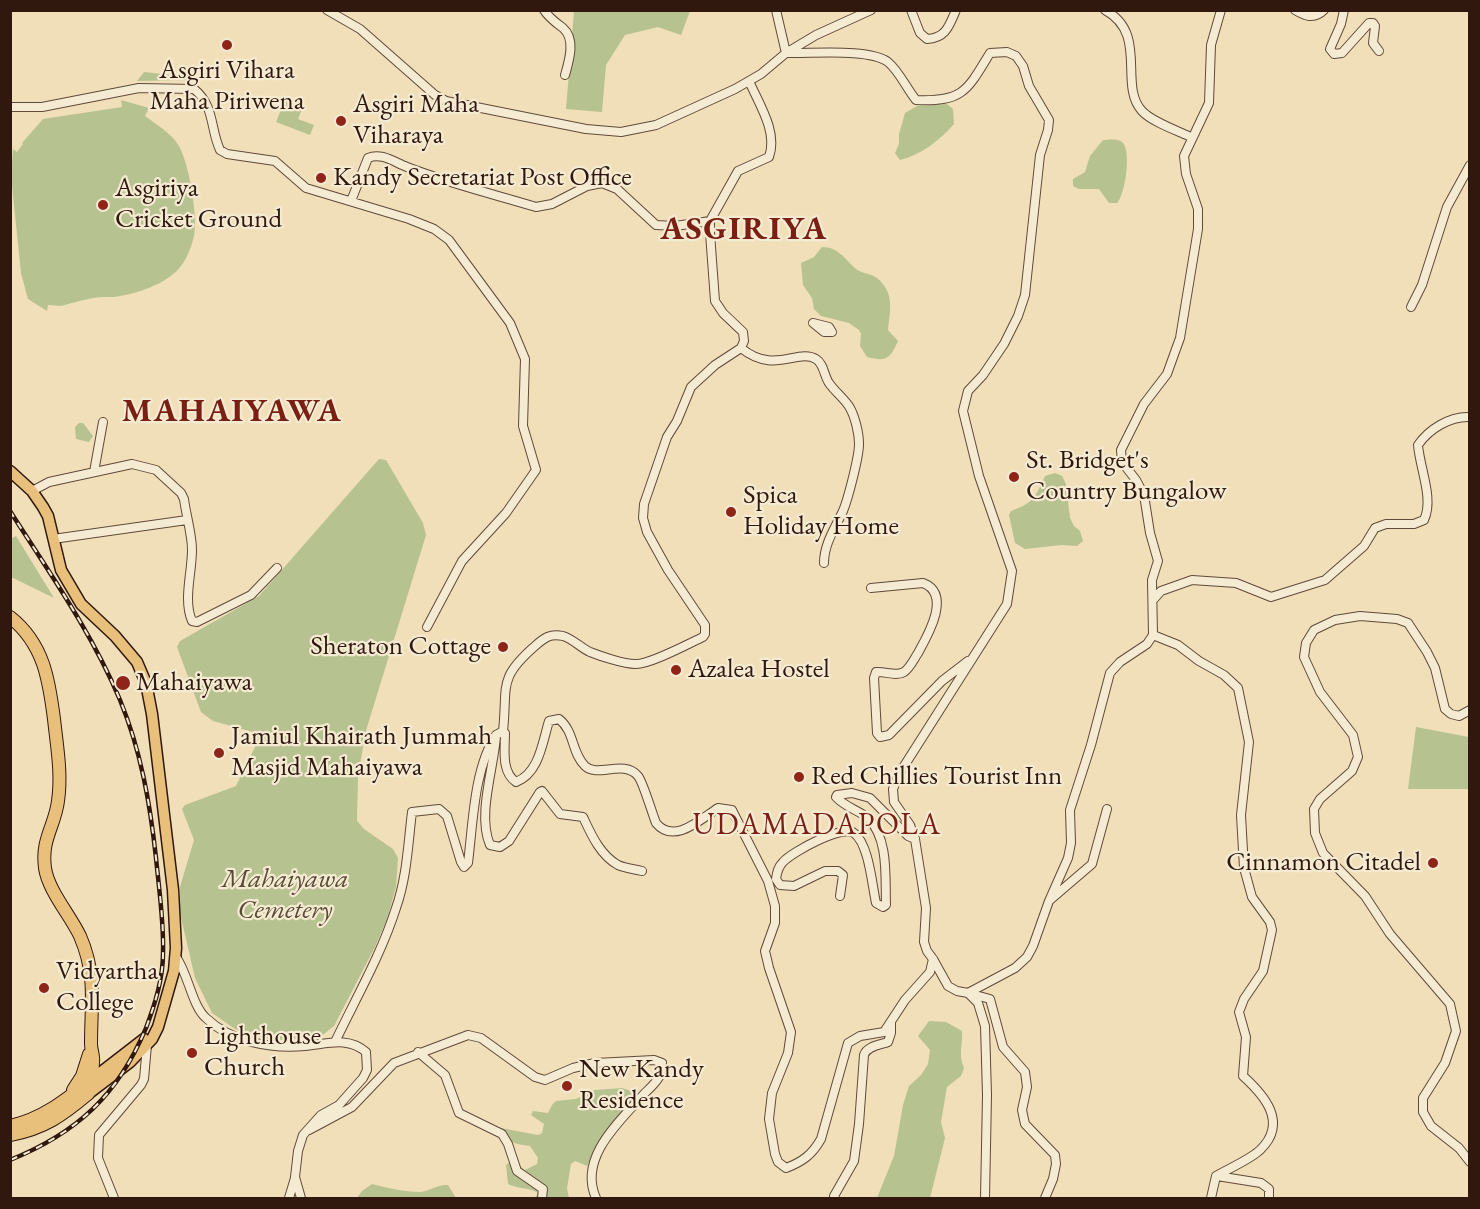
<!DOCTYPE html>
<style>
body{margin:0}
#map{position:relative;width:1480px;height:1209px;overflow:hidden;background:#f0dfb9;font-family:"EB Garamond",serif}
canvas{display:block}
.frame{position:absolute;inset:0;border:12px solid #30180f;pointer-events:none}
</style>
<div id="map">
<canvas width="1480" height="1209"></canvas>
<div class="frame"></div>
</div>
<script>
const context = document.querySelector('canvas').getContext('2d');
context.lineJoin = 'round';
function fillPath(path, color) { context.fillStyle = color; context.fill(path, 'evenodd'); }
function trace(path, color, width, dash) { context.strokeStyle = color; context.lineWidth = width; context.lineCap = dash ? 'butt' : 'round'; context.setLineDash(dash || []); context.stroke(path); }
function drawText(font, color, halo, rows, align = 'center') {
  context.font = font + ' "EB Garamond",serif'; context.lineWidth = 4.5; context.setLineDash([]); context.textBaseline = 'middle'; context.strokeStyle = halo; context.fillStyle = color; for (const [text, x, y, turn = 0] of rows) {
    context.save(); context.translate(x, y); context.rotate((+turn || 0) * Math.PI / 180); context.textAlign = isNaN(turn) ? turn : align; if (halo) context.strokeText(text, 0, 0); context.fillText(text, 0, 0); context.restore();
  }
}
const green = new Path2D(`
 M574,11H690L681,35L658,27L625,35L606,65L602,112L566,109Z
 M144,72L198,78V80L137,81Z
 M121,100L149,108L145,116C157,125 171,133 179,146C189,164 198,216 194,236C191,249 184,267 172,275C156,288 124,298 106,297C96,296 71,303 61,306L48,305L47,311L28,299L21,273L11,176L13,149L17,152L23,144L22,143L43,119L122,107Z
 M285,100L303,106L298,119L314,125L310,135L276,122Z
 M947,104L953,109L954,124C940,140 921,155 900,160L895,153L899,144V134L905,113L917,106Z
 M1103,140C1108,140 1117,138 1122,142C1132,150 1125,195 1117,203H1109L1099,189H1079L1073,186V179L1085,172L1090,156Z
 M822,247C838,247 844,258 856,269C862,274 871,273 877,278C895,293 890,310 888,330L898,341C890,359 886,362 867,357L860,346L861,334L859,330L849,323L821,316L814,309L812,298L803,285L801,263L814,257Z
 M79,423H83L93,436L89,442L76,439L75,427Z
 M379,459L386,460L423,523L426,535L365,734L358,778L357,821L364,829L393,849L398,858L396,887L387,919L375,947L334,1026L320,1037L277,1040L264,1038L235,1029L212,1013L195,978L180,913V887L194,840L182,809L185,805L236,786L256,745V738L253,732L213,721L201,712L177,647L180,641L259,596Z
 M1055,473L1062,476L1066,484L1070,518L1074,526L1080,531L1083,541L1077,546L1062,545L1025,549L1015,543L1009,515L1011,511C1033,503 1035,498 1045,476Z
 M16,536L54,598L11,577V539Z
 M1416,727L1469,737V789H1408Z
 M929,1021L946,1022L962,1031C963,1046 958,1053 964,1068L961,1076L947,1087L941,1122L945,1138L930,1198H877L894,1156L903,1105L909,1086L921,1075L928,1064L930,1050L918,1036Z
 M622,1088L641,1094L608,1129L587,1166L575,1161L571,1164L567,1188L569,1198H535L538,1193C528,1187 518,1189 508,1184L506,1165L510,1162L516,1163L525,1170L537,1164L538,1158L530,1146C514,1144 503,1141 495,1127L538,1135L542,1133L544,1124L531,1115L533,1111L548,1113L552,1105L556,1101L576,1099L595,1090Z
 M372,1184C388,1188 404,1192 420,1192C430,1191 438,1184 448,1185L456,1198H357L362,1191Z`);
const minor = new Path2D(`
 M327,10L360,29L435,95L446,101L586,129L621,132L656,125L735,89L761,74L786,53L816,35L871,10
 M544,10C549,18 555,22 563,28C576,39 569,61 565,75
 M776,10L786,53
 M911,10L920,33L927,39C946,38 949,26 956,10
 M1105,10C1149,34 1118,85 1142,111C1152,122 1178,131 1191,137
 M1295,10C1305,16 1314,20 1324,10
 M1344,10L1341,24L1330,49L1334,54L1342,53L1369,23H1373L1375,26L1373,43L1379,51
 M786,53C811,54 869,48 888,62C899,71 907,89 916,100C963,102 967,91 990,53L1007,52L1016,56L1023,66L1029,86L1049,120L1048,130L1040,155L1025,295L1018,316L1004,344L983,375L968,391L963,411L979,476L1012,571L1007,604L899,774L893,789L894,802L910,825L915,839L926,908L924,942L927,951L933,959L948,986L957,991L968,993L978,1003L985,1026L987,1095L985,1198
 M10,107H42L139,88L194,89C215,106 210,129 220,150L227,154L275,161L306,188L409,219L434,229L449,240L510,323L525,359L523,426L536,470L506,513L462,561L427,627
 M351,201L368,158C381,152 394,162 407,167C448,183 493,194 536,207L552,204L587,186L602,183L617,189L656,225L675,226L710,221
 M1411,307L1422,285L1447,207L1470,165
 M813,323L829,327L832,332H824Z
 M741,348C774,375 798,348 816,359C824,364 824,376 829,383C835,392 845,399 850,408C855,417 859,433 859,444C859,457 848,499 843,511C835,528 824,544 824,563
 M94,472L103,422
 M32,491L49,482L132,464L156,470L181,493L184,499C186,515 192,534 192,550C192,573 183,600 192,621L197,622L251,595L277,568
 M53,539L187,520
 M871,588L923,583C952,594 928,635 918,653C914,659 910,668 904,672C896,677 885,671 876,672L874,678L877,733L880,737L889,735L942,681L968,661
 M1153,600L1161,591L1192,580L1236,583L1271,597L1325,580L1364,546L1375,528L1386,524H1414L1424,520C1434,499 1420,469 1418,445C1429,429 1450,416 1470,417
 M1153,635L1178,645L1199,661L1224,675L1238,688L1249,742L1241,815L1244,868L1252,897L1270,922L1272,930L1263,971L1244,999L1239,1012L1246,1037L1243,1076C1264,1095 1288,1122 1261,1149C1253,1158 1228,1169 1216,1176L1211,1198
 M1470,710L1459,716L1451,714L1445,709L1435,668L1427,652L1408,623L1397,619L1360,616L1335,620L1314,630L1306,643L1304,657L1320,692L1353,735L1358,757L1352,771L1320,799L1314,809L1315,833L1323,853L1365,896L1390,934L1450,1004L1456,1031L1445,1063L1423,1098V1112L1431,1126L1459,1148L1470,1162
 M503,731C508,686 497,679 535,646C544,638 550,633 563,636C573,639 581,648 590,652C600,656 624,664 635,664C649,665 688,644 703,637L705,634V625L668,570L647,532L643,518L644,504L667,437L677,421L691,387L715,365L741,348L744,341L743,332L723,313L715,301L710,233V221L738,171L769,157C778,132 759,104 749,81
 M496,735L503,731L505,733C505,749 501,772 516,782C539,773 542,744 549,721L559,719C575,732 571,752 585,766C597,778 624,759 638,776C643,782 652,813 656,823C674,845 701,819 718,808L732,810L768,881L775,906V923L765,951L769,968L791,1032L788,1053L772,1093L769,1119L775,1154L778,1162L786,1168C802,1162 812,1155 821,1139L848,1043L860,1036L884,1032L905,1000L930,972L933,959
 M496,736C494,768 477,815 490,845L500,847L509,841L540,792L542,791L560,814L583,817C591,834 600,855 618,865C624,868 634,869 642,871
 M840,896L843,875L838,871H825L794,886L780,885L776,879C777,872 778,867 783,862C792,852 843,824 854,833C869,844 872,885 876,903L883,907L886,905C885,877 889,839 868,818C858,810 845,807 836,797L837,795L852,793L870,798L908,836L915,839
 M1050,900L1092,864L1107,809
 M176,957C188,973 192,1006 206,1018C231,1042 271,1049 305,1046C327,1044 348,1036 366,1052L367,1070L363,1078L339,1105L321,1115L303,1135L298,1151L295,1177L301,1198
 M968,993L1015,968L1027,957L1033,946L1049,901L1068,858L1071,843L1070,810L1091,745L1110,673L1120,662L1147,644L1153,635L1152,580L1158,561L1150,533L1144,495L1136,480L1122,462L1121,450L1144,404L1167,374L1180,338L1198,229V209L1186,174L1184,156L1209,103L1211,45L1221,10
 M968,993L990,999L1003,1047L1025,1072L1027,1087L1022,1110L1025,1124L1055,1155L1056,1164L1053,1179L1045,1198
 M335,1042C356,998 381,955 396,908C407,877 408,844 412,812L439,809L447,816L461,862L464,867L468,863C473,823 474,768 496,735
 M418,1052L445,1075L459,1113L502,1134L508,1144L517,1171L543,1189L542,1198
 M309,1130L352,1107L394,1063L468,1035L481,1038L535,1077L545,1080L573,1068L595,1063L654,1060L662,1063C661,1067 661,1073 659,1077C656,1083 649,1089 644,1094C619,1122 578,1158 596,1198
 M1217,1176L1261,1183L1269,1189V1198
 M114,1198L98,1158L99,1135L141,1085L144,1079L147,1045
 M289,1198L295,1178
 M835,1198L834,1196L854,1161L859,1124L864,1055C867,1046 880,1045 888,1042L891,1033V1023`);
const major = new Path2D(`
 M10,471L32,491L43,507L48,516L61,570L81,604L115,636L137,662L146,683L152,714L173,890L176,948L174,971L158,1027L152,1039L130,1062L88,1094
 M91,1080L144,1039`);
const highway = new Path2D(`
 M10,617C44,644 49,680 54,719C57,747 62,774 58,801C55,826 41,839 45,868C48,890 70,915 80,936C97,975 91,1004 91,1044C91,1050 94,1056 93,1062C93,1073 90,1083 88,1094C63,1115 44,1129 10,1135
 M73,1090L82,1076L89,1054
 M10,1126C42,1119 66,1100 91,1080`);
const rail = new Path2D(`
 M10,511C49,572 92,633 120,700C141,751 150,803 156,858C159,889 164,922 163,953C163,979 155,1004 146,1028C118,1095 77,1133 10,1160`);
const markers = [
 [227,45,6,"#8f2418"],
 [341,121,6,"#8f2418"],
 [321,178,6,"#8f2418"],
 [103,205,6,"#8f2418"],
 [1014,477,6,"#8f2418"],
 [731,512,6,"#8f2418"],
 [503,647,6,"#8f2418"],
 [676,670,6,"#8f2418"],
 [123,683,8,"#8f2418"],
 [219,753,6,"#8f2418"],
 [799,777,6,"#8f2418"],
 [1433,863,6,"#8f2418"],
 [44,988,6,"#8f2418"],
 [192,1053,6,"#8f2418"],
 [567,1086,6,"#8f2418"]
];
const poiNames = [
 ["Asgiri Vihara",227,71,"center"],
 ["Maha Piriwena",227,102,"center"],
 ["Asgiri Maha",353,105],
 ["Viharaya",353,136],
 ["Kandy Secretariat Post Office",333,178],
 ["Asgiriya",115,189],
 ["Cricket Ground",115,220],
 ["St. Bridget's",1026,461],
 ["Country Bungalow",1026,492],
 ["Spica",743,496],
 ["Holiday Home",743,527],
 ["Sheraton Cottage",491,647,"right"],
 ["Azalea Hostel",688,670],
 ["Mahaiyawa",136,683],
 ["Jamiul Khairath Jummah",231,737],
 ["Masjid Mahaiyawa",231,768],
 ["Red Chillies Tourist Inn",811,777],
 ["Cinnamon Citadel",1421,863,"right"],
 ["Vidyartha",56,972],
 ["College",56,1003],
 ["Lighthouse",204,1037],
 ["Church",204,1068],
 ["New Kandy",579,1070],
 ["Residence",579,1101]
];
const parkNames = [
 ["Mahaiyawa",285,880],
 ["Cemetery",285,911]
];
const quarterNames = [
 ["UDAMADAPOLA",817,826]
];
const districtNames = [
 ["ASGIRIYA",744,230],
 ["MAHAIYAWA",232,412]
];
fillPath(green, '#b7c291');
trace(minor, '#604a3a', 10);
trace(major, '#30180f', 13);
trace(highway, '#30180f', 14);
trace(minor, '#f5ead2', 8);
trace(major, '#e8c07c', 10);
trace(highway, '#e8c07c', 12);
trace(rail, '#30180f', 4.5);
trace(rail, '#f5ead2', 2, [7]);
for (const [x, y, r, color] of markers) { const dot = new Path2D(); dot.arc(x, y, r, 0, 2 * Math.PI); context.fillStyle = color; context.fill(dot); trace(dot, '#f5ead2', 2); }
drawText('27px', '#30180f', '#f5ead2', poiNames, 'left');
drawText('italic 27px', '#584b36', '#f5ead2', parkNames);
context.letterSpacing = '1.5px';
drawText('30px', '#7a1f14', '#f5ead2', quarterNames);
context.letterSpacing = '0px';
context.letterSpacing = '1.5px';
drawText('bold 33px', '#7a1f14', '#f5ead2', districtNames);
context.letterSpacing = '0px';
</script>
